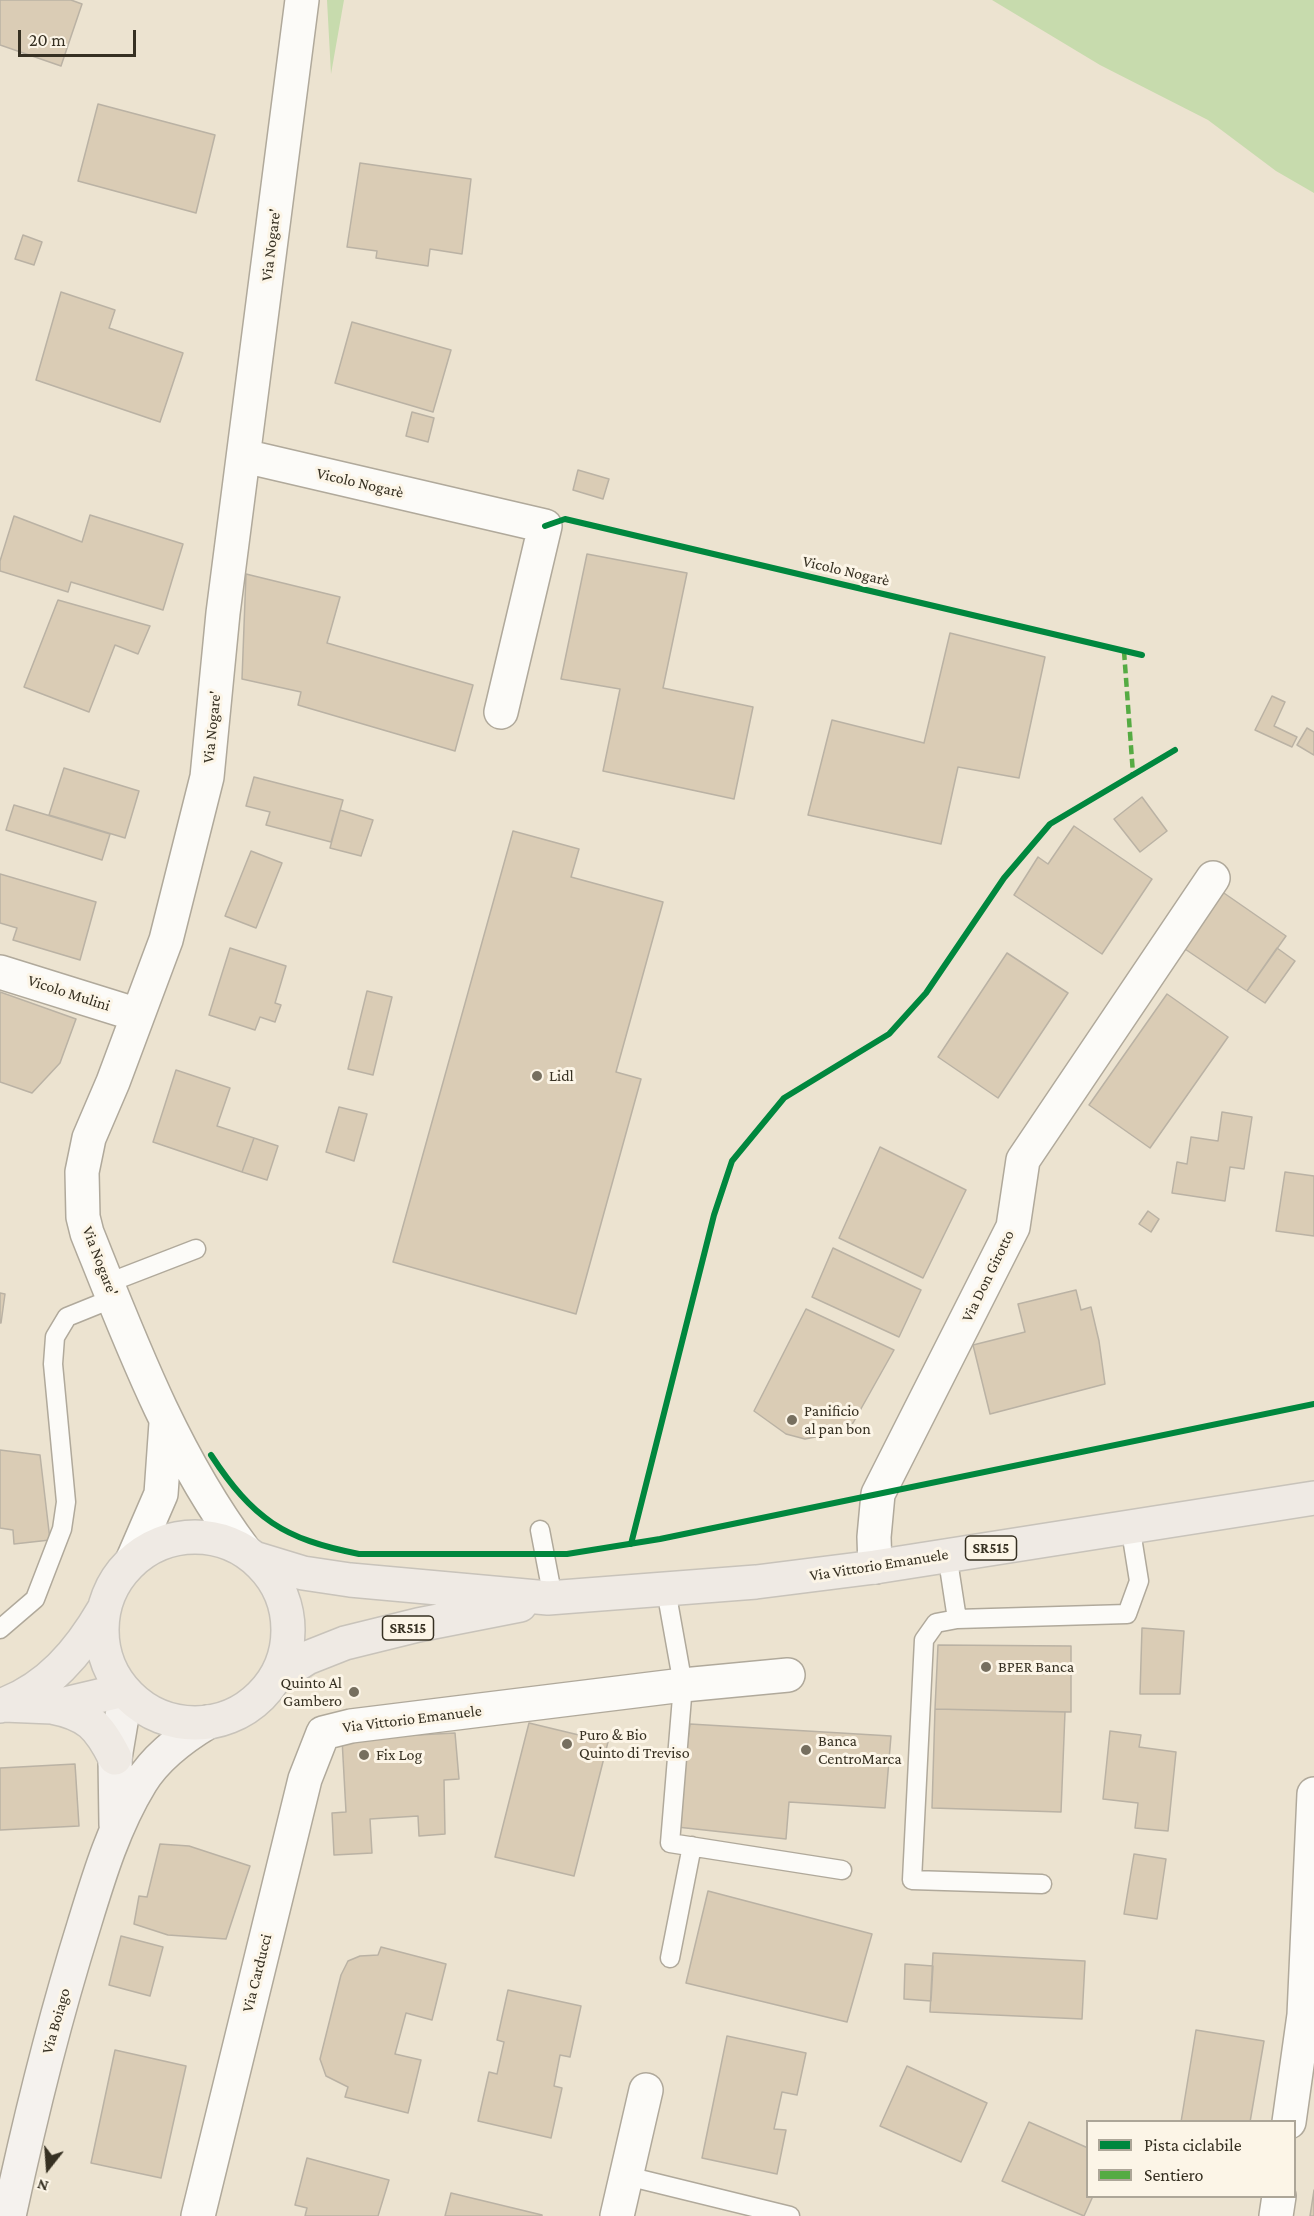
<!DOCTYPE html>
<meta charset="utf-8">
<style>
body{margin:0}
#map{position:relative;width:1314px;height:2216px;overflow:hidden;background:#ece3d0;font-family:"Crimson Pro",serif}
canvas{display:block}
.legend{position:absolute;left:1086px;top:2120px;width:210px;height:78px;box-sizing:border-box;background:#fcf5e7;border:2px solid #ada698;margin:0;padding:8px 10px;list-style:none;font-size:18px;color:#363022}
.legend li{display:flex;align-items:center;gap:12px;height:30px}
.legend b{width:30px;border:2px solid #ada698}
.north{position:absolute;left:18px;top:2138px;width:60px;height:60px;-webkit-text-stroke:4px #fcf5e7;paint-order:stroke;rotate:197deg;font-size:16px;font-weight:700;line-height:24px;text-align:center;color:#363022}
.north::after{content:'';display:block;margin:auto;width:21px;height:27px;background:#363022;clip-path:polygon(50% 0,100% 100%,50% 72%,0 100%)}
.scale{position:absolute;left:18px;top:30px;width:118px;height:27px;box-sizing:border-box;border:3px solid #363022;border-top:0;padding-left:8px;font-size:18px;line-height:21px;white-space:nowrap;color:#363022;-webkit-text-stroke:4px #fcf5e7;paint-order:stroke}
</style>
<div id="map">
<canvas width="1314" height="2216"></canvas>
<ul class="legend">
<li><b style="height:8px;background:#00873e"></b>Pista ciclabile</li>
<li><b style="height:8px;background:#55ab43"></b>Sentiero</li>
</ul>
<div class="north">N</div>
<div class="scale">20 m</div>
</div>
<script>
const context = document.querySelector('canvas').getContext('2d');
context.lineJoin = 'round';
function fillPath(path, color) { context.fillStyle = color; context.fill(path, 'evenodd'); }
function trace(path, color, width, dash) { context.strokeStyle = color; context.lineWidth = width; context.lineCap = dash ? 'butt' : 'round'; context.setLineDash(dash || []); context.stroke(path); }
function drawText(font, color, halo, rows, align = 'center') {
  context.font = font + ' "Crimson Pro",serif'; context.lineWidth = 6; context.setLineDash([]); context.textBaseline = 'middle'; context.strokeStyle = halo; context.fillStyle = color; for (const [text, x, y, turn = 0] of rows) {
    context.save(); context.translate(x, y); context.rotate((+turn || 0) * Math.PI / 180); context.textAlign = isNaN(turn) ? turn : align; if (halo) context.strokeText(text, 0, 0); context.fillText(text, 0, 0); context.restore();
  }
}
const green = new Path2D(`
 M327,0H344L331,74Z
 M992,0H1314V193L1276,171L1208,120L1100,65Z`);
const building = new Path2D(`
 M0,0H71L82,4L61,66L0,45Z
 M98,104L215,135L196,213L78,181Z
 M360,163L471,179L462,254L430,249L428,266L376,258L377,251L347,247Z
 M23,235L42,242L34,265L15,259Z
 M61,292L115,310L109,328L183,353L160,422L36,380Z
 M352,322L451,350L433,412L335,383Z
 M412,412L434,418L428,442L406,436Z
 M578,470L609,479L603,499L573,490Z
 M90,515L183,544L163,610L71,582L68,592L0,571V561L14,516L82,542Z
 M587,554L687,573L663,688L753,707L734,799L603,771L620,689L561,679Z
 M246,574L340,597L327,643L473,685L455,751L298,705L301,692L242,679Z
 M58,600L150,626L138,654L115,645L89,712L24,687Z
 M950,633L1045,657L1019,778L958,767L941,844L808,815L832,720L924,743Z
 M1272,696L1285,702L1274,726L1297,737L1292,747L1255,730Z
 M1307,728L1314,732V755L1297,745Z
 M64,768L139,791L125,838L49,815Z
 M254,777L343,800L331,842L266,825L270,812L246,806Z
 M1142,797L1167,831L1140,852L1114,819Z
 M14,805L110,834L102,860L6,830Z
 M340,810L373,820L361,856L330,848Z
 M1074,826L1152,879L1102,954L1014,895L1038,857L1048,864Z
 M513,831L579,849L571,877L663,902L616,1072L641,1079L576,1314L393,1262Z
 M251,851L282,863L256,928L225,916Z
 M0,874L96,902L80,960L13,940L17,928L0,923Z
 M1221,891L1286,936L1247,991L1182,947Z
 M230,948L286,966L275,1003L281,1005L275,1022L260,1017L255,1030L209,1015Z
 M1277,948L1295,961L1265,1003L1247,991Z
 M1007,953L1068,993L998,1098L938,1057Z
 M367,991L392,997L373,1075L348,1069Z
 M0,992L76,1019L60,1063L32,1093L0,1082Z
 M1167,994L1228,1037L1150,1148L1089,1105Z
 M176,1070L230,1088L217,1126L254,1138L242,1172L153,1142Z
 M339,1107L367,1114L354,1161L326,1152Z
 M1222,1112L1252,1117L1244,1169L1230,1167L1225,1201L1172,1193L1177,1162L1187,1164L1191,1137L1218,1141Z
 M254,1138L278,1146L267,1180L242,1172Z
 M880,1147L966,1190L923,1278L839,1238Z
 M1285,1172L1314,1176V1236L1276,1231Z
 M1148,1211L1159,1219L1151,1232L1139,1224Z
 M833,1248L921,1290L899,1337L812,1297Z
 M1076,1290L1081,1310L1091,1307L1099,1341L1105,1384L990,1414L973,1345L1025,1332L1018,1304Z
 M0,1293L5,1294L1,1323H0Z
 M806,1309L894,1350L853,1423L831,1434L805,1439L786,1434L754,1411Z
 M0,1450L40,1455L50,1540L14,1544L13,1530L0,1528Z
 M1142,1628L1184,1631L1180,1694H1140Z
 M938,1645L1071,1646V1712L935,1709Z
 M935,1709L1065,1712L1061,1812L932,1808Z
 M529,1723L608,1742L574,1876L495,1857Z
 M690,1724L891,1736L885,1808L789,1802L786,1839L677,1827Z
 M1110,1731L1141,1735L1139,1747L1176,1752L1168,1831L1135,1828L1138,1803L1103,1799Z
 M455,1733L459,1779L444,1780L445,1834L419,1836L418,1816L370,1819L372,1853L334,1855L332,1813L346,1812L342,1739Z
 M75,1764L79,1826L0,1830V1768Z
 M160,1844L189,1846L250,1866L226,1939L168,1935L134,1924L139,1896L147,1897Z
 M1134,1854L1166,1859L1157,1919L1124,1914Z
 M708,1891L872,1934L847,2022L686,1983Z
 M121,1936L163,1947L150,1996L109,1985Z
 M381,1947L446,1964L432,2020L406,2013L395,2054L421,2060L408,2113L345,2097L348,2087L326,2076L320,2059L341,1975L348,1961L360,1956L378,1955Z
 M933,1953L1085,1961L1082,2019L930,2012Z
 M905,1964L933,1966L931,2001L904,1999Z
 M508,1990L581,2006L570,2057L560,2055L554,2086L562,2088L551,2138L478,2121L489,2072L497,2074L504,2042L497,2040Z
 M1196,2030L1264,2041L1250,2122H1181Z
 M727,2036L806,2053L797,2095L782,2092L774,2129L786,2130L777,2174L702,2158Z
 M115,2050L186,2066L161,2178L91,2163Z
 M907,2066L987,2103L961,2162L880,2126Z
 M1029,2122L1088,2148V2196H1093L1084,2216L1002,2181Z
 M307,2158L389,2180L378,2216H305L307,2208L295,2205Z
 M1314,2190V2216H1310Z
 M451,2193L542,2215V2216H445Z`);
const lane = new Path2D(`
 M108,1283L196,1249
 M540,1530L553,1598
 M947,1554L957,1619L1127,1614L1139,1581L1130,1525
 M666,1590L683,1685L670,1843L842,1870
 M957,1619L936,1623L924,1640L912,1880L1042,1884
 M0,1629L35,1599L62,1529L66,1502L53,1364L55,1337L67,1317L114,1298
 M670,1958L692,1846
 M627,2176L790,2216`);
const street = new Path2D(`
 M244,456L545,526L501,712
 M0,972L138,1015
 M244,1550C173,1455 131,1343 87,1233L83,1217L82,1172L89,1138L113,1082L166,940L207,777L223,613L302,0
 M132,1561L161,1494L166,1423
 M875,1567L874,1537L878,1494L1013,1227L1023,1160L1213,878
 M1289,2122L1304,2015L1314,1794
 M198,2216L305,1779L323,1733L351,1726L683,1685L788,1675
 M617,2216L646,2090
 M1276,2216L1279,2196`);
const secondary = new Path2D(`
 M116,1825L115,1758L126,1693
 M9,2216C30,2118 54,2021 84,1925C99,1876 114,1826 141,1782C157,1756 183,1737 208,1722`);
const primary = new Path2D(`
 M102 1630a93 93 0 1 1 186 0a93 93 0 1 1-186 0Z
 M257,1559L303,1573L350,1580L548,1598L756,1582L875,1567L1314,1498
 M276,1678L307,1658L345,1643L418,1625L520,1605
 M4,1705L52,1707L124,1690
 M0,1706C48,1689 79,1652 104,1609
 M52,1707C88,1714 99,1726 115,1758`);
const quiet = new Path2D(`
 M1124,651L1133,774`);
const cycleway = new Path2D(`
 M545,526L565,519L1142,655
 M211,1455C253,1519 283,1539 359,1554H567L660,1539L1314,1404
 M631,1544L714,1215L732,1161L784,1098L889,1034L926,993L1004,878L1050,824L1175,750`);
const markers = [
 [537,1076,6,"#766f5f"],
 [792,1420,6,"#766f5f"],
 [986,1667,6,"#766f5f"],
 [354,1692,6,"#766f5f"],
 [567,1744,6,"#766f5f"],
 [806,1750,6,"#766f5f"],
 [364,1755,6,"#766f5f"]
];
const shields = [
 [991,1548,51],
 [408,1628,51]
];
const shieldNames = [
 ["SR515",991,1548],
 ["SR515",408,1628]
];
const streetNames = [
 ["Via Nogare'",271,245,-83],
 ["Vicolo Nogarè",360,483,13],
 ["Vicolo Nogarè",846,571,13],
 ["Via Nogare'",212,727,-84],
 ["Vicolo Mulini",69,993,18],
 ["Via Nogare'",100,1261,69],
 ["Via Don Girotto",988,1276,-64],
 ["Via Vittorio Emanuele",879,1565,-9],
 ["Via Vittorio Emanuele",412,1719,-7],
 ["Via Carducci",257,1973,-76],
 ["Via Boiago",56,2021,-74]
];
const poiNames = [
 ["Lidl",549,1076],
 ["Panificio",804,1411],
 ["al pan bon",804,1429],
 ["BPER Banca",998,1667],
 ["Quinto Al",342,1683,"right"],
 ["Gambero",342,1701,"right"],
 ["Puro & Bio",579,1735],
 ["Quinto di Treviso",579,1753],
 ["Banca",818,1741],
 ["CentroMarca",818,1759],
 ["Fix Log",376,1755]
];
fillPath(green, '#c7dbad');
fillPath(building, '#daccb5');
trace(building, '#bab2a4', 1.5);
trace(lane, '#b0a99b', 21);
trace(street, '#b0a99b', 36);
trace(secondary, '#b0a99b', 36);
trace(primary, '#c8c3ba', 36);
trace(lane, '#fcfbf8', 18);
trace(street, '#fcfbf8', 33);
trace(secondary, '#f5f2ee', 33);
trace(primary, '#efeae4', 33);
trace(quiet, '#55ab43', 4.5, [9, 4.5]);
trace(cycleway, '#00873e', 6);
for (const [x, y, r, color] of markers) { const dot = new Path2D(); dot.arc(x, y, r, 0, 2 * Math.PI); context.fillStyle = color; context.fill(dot); trace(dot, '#fcf5e7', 2); }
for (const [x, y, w] of shields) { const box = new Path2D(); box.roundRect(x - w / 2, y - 12, w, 24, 4.5); context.fillStyle = '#fcf5e7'; context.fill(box); trace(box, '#363022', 1.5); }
drawText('bold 15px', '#363022', null, shieldNames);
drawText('16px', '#363022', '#fcf5e7', streetNames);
drawText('16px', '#363022', '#fcf5e7', poiNames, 'left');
</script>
